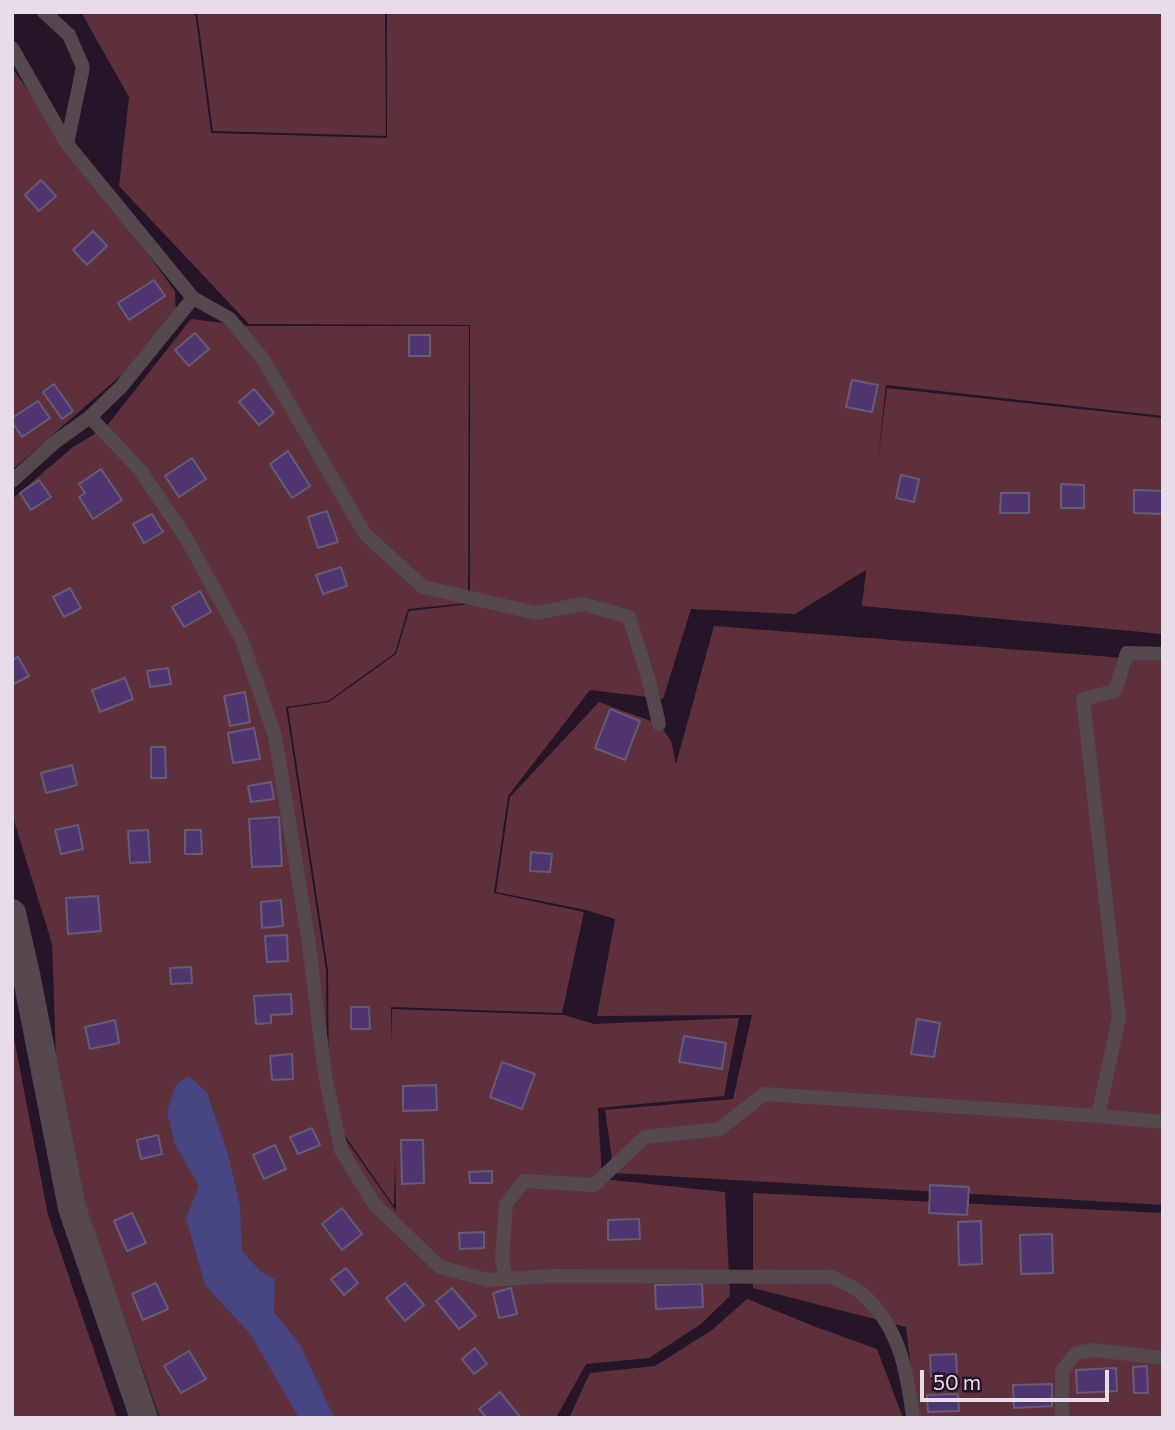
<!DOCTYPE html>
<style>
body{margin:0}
#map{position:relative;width:1175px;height:1430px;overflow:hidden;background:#261428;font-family:Commissioner,sans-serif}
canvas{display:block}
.frame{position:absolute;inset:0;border:14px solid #e9dcea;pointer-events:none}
.scale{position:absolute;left:920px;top:1370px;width:189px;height:32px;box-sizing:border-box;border:4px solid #e9dcea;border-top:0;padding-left:9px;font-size:21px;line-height:24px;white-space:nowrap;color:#e9dcea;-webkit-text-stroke:5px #261428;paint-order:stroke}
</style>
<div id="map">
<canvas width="1175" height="1430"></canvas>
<div class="frame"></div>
<div class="scale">50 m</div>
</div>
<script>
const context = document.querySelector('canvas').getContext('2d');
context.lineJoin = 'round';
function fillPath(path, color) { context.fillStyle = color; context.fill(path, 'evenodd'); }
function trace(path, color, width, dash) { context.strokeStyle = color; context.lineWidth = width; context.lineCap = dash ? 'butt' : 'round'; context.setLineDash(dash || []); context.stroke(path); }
const green = new Path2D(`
 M81,12H195L211,133L387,138V12H1163V416L886,385L878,460L887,388L1163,418V634L862,606L866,570L795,614L691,609L663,699L590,690L508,796L494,893L584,912L562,1013L391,1007L392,1045V1009L564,1015L594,1024L739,1018L724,1096L598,1108L602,1179L725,1192L730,1296L701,1324L649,1358L586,1364L556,1418H160L87,1214L56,1058L52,944L12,814V499L73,447L106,427L191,319L248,326H469L468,603L408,609L395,653L328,701L286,707L326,970L327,1113L396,1211L395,1158L394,1206L329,1113L328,970L288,708L329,702L396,654L409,611L470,604V325L249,324L119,186L129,97Z
 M197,12H385L386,136L213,131Z
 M12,68L175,291L176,314L134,364L12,470Z
 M714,626L1163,661V1205L614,1173L605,1110L733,1099L752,1015L597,1016L615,919L586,910L496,892L510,797L599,702L659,724L671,741L676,764Z
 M12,1028L48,1215L117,1418H12Z
 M753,1193L1163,1213V1418H917L906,1327L753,1288Z
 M747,1299L816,1327L877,1349L903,1418H569L590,1373L655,1366L712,1330Z`);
const water = new Path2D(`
 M189,1076L207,1093L228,1154L240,1206L242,1251L260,1271L275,1279L274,1312L300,1345L333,1415L336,1418H299L251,1335L205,1285L186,1218L199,1186L175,1144L167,1112L175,1086Z`);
const building = new Path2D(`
 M41,180L56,196L39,211L25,195Z
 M93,231L107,246L87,265L73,250Z
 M154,280L165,296L129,320L118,303Z
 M195,333L209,349L189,366L175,350Z
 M409,335H430V356H409Z
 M852,380L878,385L872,412L846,407Z
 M54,384L73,411L62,419L43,392Z
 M254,389L274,413L259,425L239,402Z
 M38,401L50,418L22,437L12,422V418Z
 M288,451L310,486L292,498L270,464Z
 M192,458L206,479L179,497L165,476Z
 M101,469L122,500L93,519L79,497L85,493L79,484Z
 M901,475L919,479L914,502L896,498Z
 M39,480L51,497L31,510L20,493Z
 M1061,484L1084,485V508H1061Z
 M1134,490L1163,491V514L1134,513Z
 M1001,493H1029V513H1000Z
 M327,511L338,542L318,548L308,517Z
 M152,514L163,532L144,543L133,524Z
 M341,567L347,586L323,594L316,575Z
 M70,588L81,608L64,617L53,597Z
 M200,591L211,612L184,627L172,607Z
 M18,657L29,676L12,685V660Z
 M168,668L171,684L150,687L147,671Z
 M125,678L133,699L100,712L92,690Z
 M245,692L250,722L230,726L224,696Z
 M610,709L640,721L625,760L595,748Z
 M254,728L260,759L233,763L228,733Z
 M151,747H165L166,778H151Z
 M72,765L77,785L46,793L41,773Z
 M271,782L274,799L251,802L248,786Z
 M279,817L282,866L252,867L249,819Z
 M78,825L83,849L61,854L55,830Z
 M148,830L150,862L130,863L128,831Z
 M185,830H201L202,854H185Z
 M531,852L552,854L550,872L530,871Z
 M98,896L101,931L68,934L66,898Z
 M281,900L283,926L262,928L261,902Z
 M287,935L288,961L267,962L265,936Z
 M191,967L192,983L171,984L170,968Z
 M291,994L292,1014L271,1015V1023L256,1024L254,996Z
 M351,1007H369L370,1029H351Z
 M917,1019L940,1023L934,1057L911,1054Z
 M115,1020L119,1043L90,1049L85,1027Z
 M684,1036L726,1043L722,1069L679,1062Z
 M292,1054L293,1079L272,1080L270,1056Z
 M502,1062L535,1074L522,1109L490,1097Z
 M436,1085L437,1110L403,1111V1086Z
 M312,1128L320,1145L298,1154L290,1137Z
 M158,1135L162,1154L141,1159L137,1140Z
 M401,1140H423L424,1183L402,1184Z
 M275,1145L286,1169L264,1179L253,1155Z
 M492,1171V1183H470L469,1172Z
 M930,1185L969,1187L967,1215L929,1213Z
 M342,1208L362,1234L342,1250L322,1224Z
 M132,1213L146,1243L127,1251L114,1221Z
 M639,1219L640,1239L608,1240V1220Z
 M981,1221L982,1264L959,1265L958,1222Z
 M484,1232V1248L460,1249L459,1233Z
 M1052,1234L1053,1273L1021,1274L1020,1235Z
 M346,1268L358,1283L344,1295L331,1279Z
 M156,1283L168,1309L143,1320L132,1294Z
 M405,1283L424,1305L405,1321L386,1298Z
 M702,1284L703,1307L656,1309L655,1285Z
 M452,1288L476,1316L459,1329L436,1301Z
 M511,1288L517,1314L499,1318L493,1293Z
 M475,1348L487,1364L474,1374L462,1359Z
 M189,1351L206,1379L181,1393L164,1366Z
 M956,1354L957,1375L931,1376L930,1355Z
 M1147,1366L1148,1393H1134L1133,1367Z
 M1116,1368L1117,1391L1077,1393L1076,1370Z
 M1052,1384V1406L1014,1408L1013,1385Z
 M500,1392L521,1418H487L479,1409Z
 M958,1394L959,1411L928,1412L927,1395Z`);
const lane = new Path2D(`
 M44,12L69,35L83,67L67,144
 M12,48L67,144L193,298L121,387L90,417L55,442L12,481
 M193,298L229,318L263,359L365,534L423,587L536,613L583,604L629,617L649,681L659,724
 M90,417L140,470L186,538L241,638L275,736L308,937L325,1075L341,1150L374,1204L440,1267L488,1280L551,1276L832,1277C841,1282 853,1286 861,1293C899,1325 907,1370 913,1418
 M1163,654L1127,653L1115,691L1083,699L1119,1017L1098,1116L1163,1122
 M506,1279L502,1258L506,1204L524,1181L594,1185L645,1137L720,1129L764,1094L1098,1116
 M1062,1418V1371L1076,1353L1094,1350L1163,1358`);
const street = new Path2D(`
 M12,913L26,974L72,1208L144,1418`);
fillPath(green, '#5d303b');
fillPath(water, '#464581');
fillPath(building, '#4f356f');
trace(building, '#655a76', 2);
trace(lane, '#54474e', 14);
trace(street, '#54474e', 28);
</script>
